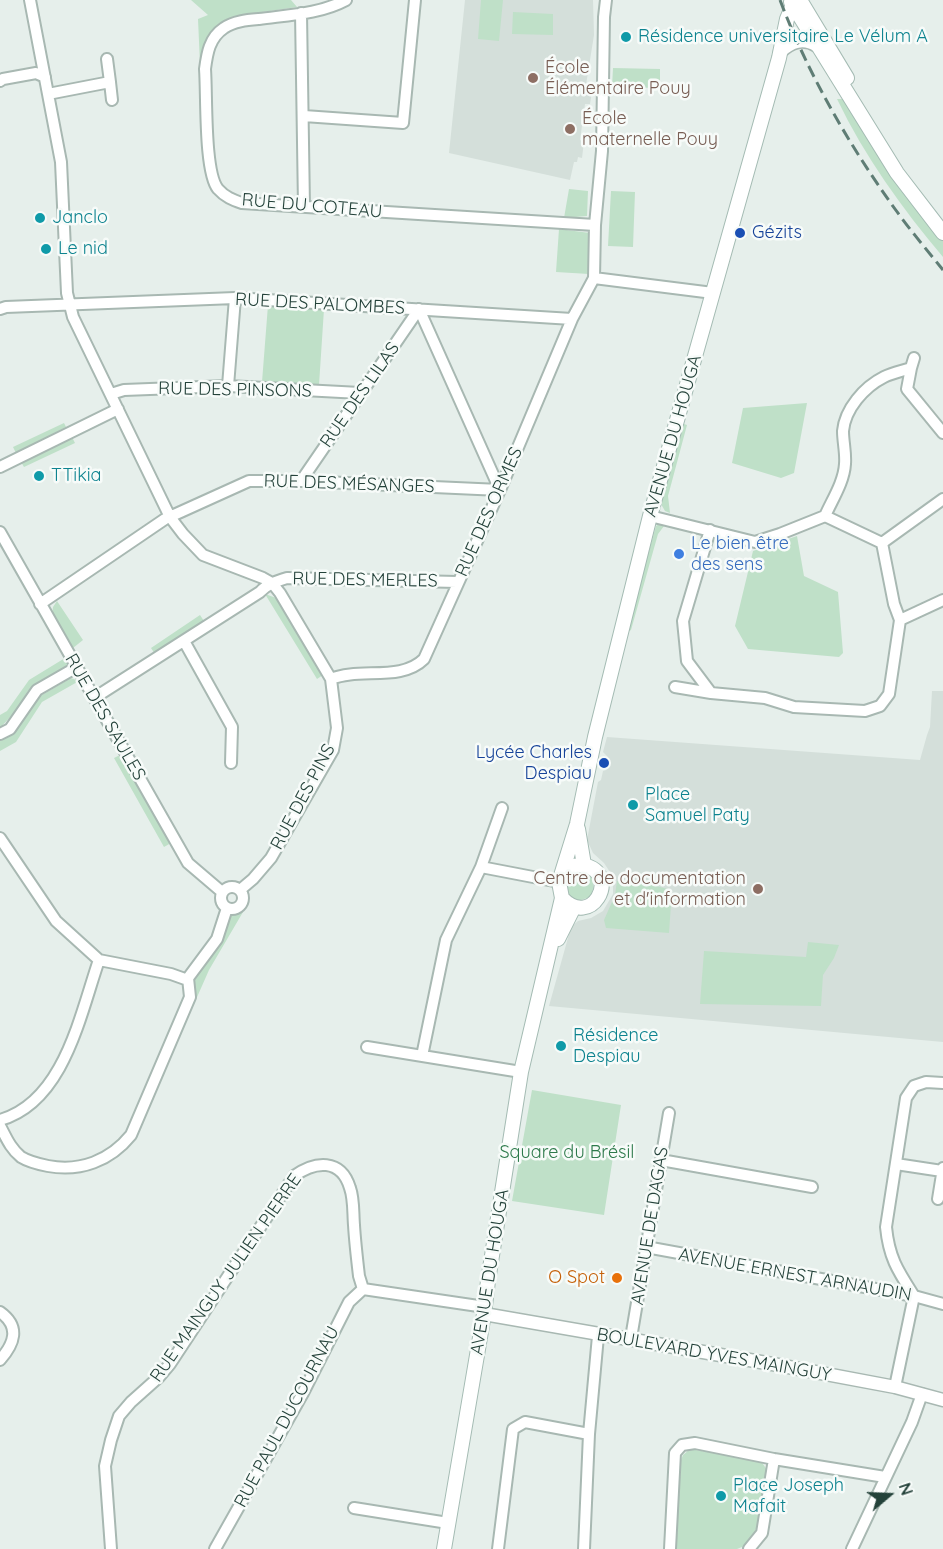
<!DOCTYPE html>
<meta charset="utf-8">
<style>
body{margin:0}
#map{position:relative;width:943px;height:1549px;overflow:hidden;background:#e6efeb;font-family:Quicksand,sans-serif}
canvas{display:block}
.north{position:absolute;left:859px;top:1465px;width:60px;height:60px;-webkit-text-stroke:4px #f7fbf9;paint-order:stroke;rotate:71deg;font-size:16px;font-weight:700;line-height:24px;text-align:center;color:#24423a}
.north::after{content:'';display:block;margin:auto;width:21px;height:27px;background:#24423a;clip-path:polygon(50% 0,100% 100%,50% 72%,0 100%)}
</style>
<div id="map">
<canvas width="943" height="1549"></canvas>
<div class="north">N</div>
</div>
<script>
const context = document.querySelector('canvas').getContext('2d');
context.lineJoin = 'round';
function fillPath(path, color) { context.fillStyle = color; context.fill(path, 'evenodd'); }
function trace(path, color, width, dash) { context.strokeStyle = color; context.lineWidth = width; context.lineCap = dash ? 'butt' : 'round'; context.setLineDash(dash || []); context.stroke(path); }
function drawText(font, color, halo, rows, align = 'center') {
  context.font = font + ' Quicksand,sans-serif'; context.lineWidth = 5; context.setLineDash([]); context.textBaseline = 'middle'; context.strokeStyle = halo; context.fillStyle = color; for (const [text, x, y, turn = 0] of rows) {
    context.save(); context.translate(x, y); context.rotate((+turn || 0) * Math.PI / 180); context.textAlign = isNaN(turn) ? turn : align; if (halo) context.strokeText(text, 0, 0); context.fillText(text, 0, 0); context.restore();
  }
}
const built = new Path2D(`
 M465,0H593L594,35L585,91L592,92L590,104H585L580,140L584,141L582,158L578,157L577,162H574L570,180L449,153Z
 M932,691H943V1042L549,1006L571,927L578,921L591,918L603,911L613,894V883L610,872L604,863L593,853L587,840L598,782L601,780L603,771L606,770L608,757L603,752L607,737L920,760L927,735L930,727Z`);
const green = new Path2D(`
 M191,0H291L297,7L236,16C214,25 203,41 200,64L198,19L208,15Z
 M481,0H503L499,41L478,39Z
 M513,12L553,14V35L512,34Z
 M613,68L660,69V88L612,87Z
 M837,99H843L943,239V257C901,207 865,157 837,99Z
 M569,189L588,191L587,216L564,218Z
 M611,191L635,192L633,247L608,246Z
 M559,229L590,233L589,274L556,272Z
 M268,305L324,309L319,385L262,382Z
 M807,403L794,473L781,478L732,463L743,408Z
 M64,423L66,427L16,453L13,447Z
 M684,424L687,425L668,496L670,513L665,511L661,504Z
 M72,437L75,443L24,467L21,462Z
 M662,522H667L658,534L631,630L626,633L656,526Z
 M797,536L804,576L838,592L843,653L839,657L748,649L735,626L753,551Z
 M265,594L279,599L323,675L317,679Z
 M57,601L83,640L73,648L52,615L53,607Z
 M200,615L204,621L155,654L151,648Z
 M65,658L68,663L66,667L28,691L15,712L0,728V715L7,711L29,680Z
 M71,678L79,681L42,702L16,742L0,751V740L12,734L35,699Z
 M120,755L171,843L164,847L114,758Z
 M571,871L588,872C595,882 595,887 590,897L575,902L564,894L566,878Z
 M617,881L644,883L672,890L669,933L606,928L604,920L615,895Z
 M237,910L243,912L209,970L194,1004V977L219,944L230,916Z
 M808,942L839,945L834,958L823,975L821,1006L700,1004L704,951L806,957Z
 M532,1090L621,1105L604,1215L512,1201Z
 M690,1449L761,1461L767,1470C764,1492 763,1542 737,1549C724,1549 690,1549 676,1549L681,1460L683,1455Z`);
const minor = new Path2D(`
 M30,0L61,162L67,293L73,317L170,517L183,534L203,555L263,578L272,583L280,593L331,679L337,728L333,750L271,858L253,879L240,890
 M346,0C320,14 288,15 259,19C247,20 234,21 224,28C209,38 207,54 205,69C207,95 204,172 218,189C225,197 233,200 242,203L595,225
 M301,13L304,207
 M0,81L3,79L36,73L45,77
 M110,82L112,100
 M48,94L110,82L107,59
 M304,116L403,123L415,0
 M594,278L713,293
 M0,309L6,307L235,298L572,319
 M419,309L500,490
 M914,358L911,368L907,389L943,433
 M228,386L235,298
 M111,394L124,390L228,386L360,393
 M0,467L118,409
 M301,481L419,309
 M650,516L755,542L780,534L825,516L882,543L894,604L900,620L889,694L880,706L865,711L794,707L765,698L711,693L687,661L683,621L710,530
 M825,516C832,500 844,482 845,464C846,453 843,442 843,431C845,409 864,387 884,377C892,373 902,371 911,368
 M0,532L188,863L222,892
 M882,543L943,499
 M40,604L165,519L249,481H301L500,490
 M900,620L943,600
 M184,641L232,727L231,763
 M331,679C359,667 401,682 424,659L500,490L572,319L594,278L595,225L602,151L604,17L606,0
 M675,687L711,693
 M94,698L260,592C267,584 277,581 287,578L457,582
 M0,734L10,729L37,690L77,667
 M0,838L56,921L99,960L171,974L185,979L188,978
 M481,867L559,882
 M221 898a11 11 0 1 1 22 0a11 11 0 1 1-22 0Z
 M367,1047L521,1072
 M422,1056L446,940L481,867L502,808
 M0,1120C64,1102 80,1015 99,960
 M0,1126C6,1137 10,1148 21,1157C29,1162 38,1164 48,1166C80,1172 110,1161 131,1135L190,997L188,978L217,939L227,908
 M661,1160L812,1187
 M896,1164L942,1171
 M938,1199L943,1168
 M646,1247L914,1296L943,1304
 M0,1312C21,1327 14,1344 0,1360
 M631,1338L669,1113
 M895,1387L914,1296C898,1271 889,1258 886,1227L906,1098L914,1086L926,1082L943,1083
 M354,1508L448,1523
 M111,1549L105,1466L111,1440L119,1416L131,1402L159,1377L170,1364L294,1176C315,1161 341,1158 350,1188C354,1199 353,1213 354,1225C355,1242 357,1259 359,1276L363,1289L485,1307
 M215,1549L303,1393L349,1302L363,1289
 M498,1549L513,1429L525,1422L589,1434
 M584,1549L589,1434L598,1336
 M670,1549L675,1453L682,1445L695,1443L774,1459L885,1477
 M749,1549L762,1533L774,1459
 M852,1549L912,1422L922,1394`);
const tertiary = new Path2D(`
 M780,52C791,42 803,37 817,46
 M484,1314L778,1365L895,1387L943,1400`);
const secondary = new Path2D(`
 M800,0L847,78
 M791,2L897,173L943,233
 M578,829L584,865
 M562,875C569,867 576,863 587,866C620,877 591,929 562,898L559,882L577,824L595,737L650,516L779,58L787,19L795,0
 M558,939L574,907
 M444,1549L484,1314L488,1281L521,1072L562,898`);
const rail = new Path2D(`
 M780,0C808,74 849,145 895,209C910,230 927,250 943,270`);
const markers = [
 [626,37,6,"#0f9aa8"],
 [533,78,6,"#8d6e63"],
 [570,129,6,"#8d6e63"],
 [40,218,6,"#0f9aa8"],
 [740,233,6,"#1a4fb4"],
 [46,249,6,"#0f9aa8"],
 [39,476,6,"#0f9aa8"],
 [679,554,6,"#3f7fe0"],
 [604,763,6,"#1a4fb4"],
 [633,805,6,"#0f9aa8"],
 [758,889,6,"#8d6e63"],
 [561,1046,6,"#0f9aa8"],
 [617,1278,6,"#e8710a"],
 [721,1496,6,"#0f9aa8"]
];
const cultureNames = [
 ["Résidence universitaire Le Vélum A",638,37],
 ["Janclo",52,218],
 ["Le nid",58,249],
 ["TTikia",51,476],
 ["Place",645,795],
 ["Samuel Paty",645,816],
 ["Résidence",573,1036],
 ["Despiau",573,1057],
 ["Place Joseph",733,1486],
 ["Mafait",733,1507]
];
const educationNames = [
 ["École",545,68],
 ["Élémentaire Pouy",545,89],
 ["École",582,119],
 ["maternelle Pouy",582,140],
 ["Centre de documentation",746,879,"right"],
 ["et d'information",746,900,"right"]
];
const streetNames = [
 ["RUE DU COTEAU",312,206,5],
 ["RUE DES PALOMBES",320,304,3],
 ["RUE DES PINSONS",235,390,1],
 ["RUE DES LILAS",360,395,-55],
 ["AVENUE DU HOUGA",673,436,-74],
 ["RUE DES MÉSANGES",349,484,2],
 ["RUE DES ORMES",489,512,-66],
 ["RUE DES MERLES",365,580,1],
 ["RUE DES SAULES",105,717,60],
 ["RUE DES PINS",303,797,-62],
 ["AVENUE DE DAGAS",650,1226,-81],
 ["AVENUE DU HOUGA",490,1272,-81],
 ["AVENUE ERNEST ARNAUDIN",795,1275,10],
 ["RUE MAINGUY JULIEN PIERRE",226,1278,-55],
 ["BOULEVARD YVES MAINGUY",714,1355,10],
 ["RUE PAUL DUCOURNAU",287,1417,-62]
];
const transitNames = [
 ["Gézits",752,233],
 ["Lycée Charles",592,753,"right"],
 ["Despiau",592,774,"right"]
];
const shopNames = [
 ["Le bien être",691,544],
 ["des sens",691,565]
];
const parkNames = [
 ["Square du Brésil",567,1153]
];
const foodNames = [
 ["O Spot",605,1278]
];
fillPath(built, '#d4dfda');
fillPath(green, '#bfe0c8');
trace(minor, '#a8b8b2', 14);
trace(tertiary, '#a8b8b2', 15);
trace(secondary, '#a4bbb3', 16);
trace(minor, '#fff', 10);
trace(tertiary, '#fff', 12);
trace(secondary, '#fff', 14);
trace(rail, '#5f7d75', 3, [12, 6]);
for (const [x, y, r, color] of markers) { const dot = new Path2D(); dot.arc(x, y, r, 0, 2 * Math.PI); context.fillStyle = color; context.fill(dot); trace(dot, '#f7fbf9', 2); }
drawText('18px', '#0d838f', '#f7fbf9', cultureNames, 'left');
drawText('18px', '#785e54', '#f7fbf9', educationNames, 'left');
drawText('18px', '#24423a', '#f7fbf9', streetNames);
drawText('18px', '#164399', '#f7fbf9', transitNames, 'left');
drawText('18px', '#366cbe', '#f7fbf9', shopNames, 'left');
drawText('18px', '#2d7a4b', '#f7fbf9', parkNames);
drawText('18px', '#c56008', '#f7fbf9', foodNames, 'right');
</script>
